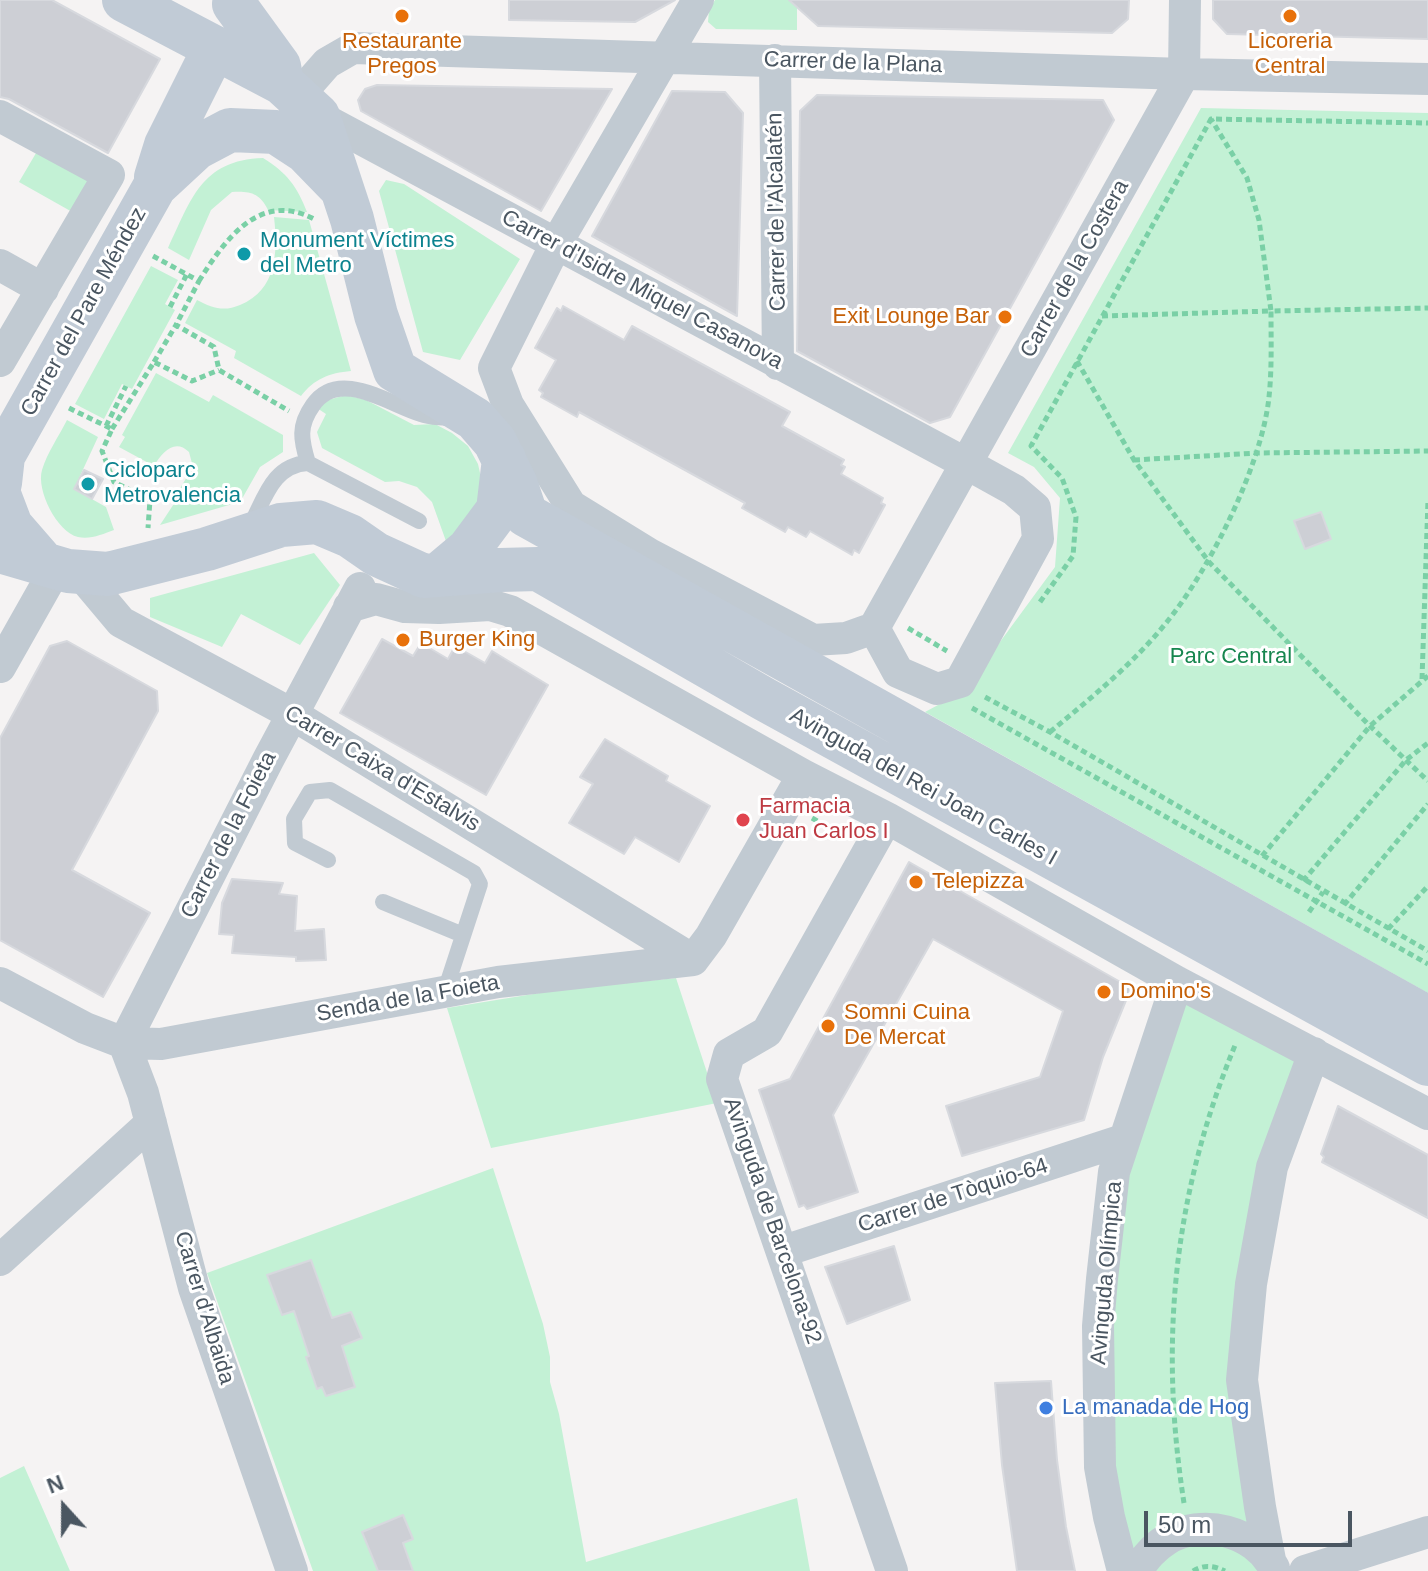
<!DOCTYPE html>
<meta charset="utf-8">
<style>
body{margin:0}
#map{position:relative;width:1428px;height:1571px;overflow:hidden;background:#f5f3f3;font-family:Helvetica,sans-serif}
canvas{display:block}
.north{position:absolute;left:24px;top:1467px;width:80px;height:80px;-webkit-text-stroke:6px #fff;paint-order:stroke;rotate:339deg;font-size:22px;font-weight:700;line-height:32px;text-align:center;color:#4a5661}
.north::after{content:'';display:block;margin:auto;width:28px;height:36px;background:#4a5661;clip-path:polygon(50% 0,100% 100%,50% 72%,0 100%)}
.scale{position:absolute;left:1144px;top:1511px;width:208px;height:36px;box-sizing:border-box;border:4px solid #4a5661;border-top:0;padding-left:10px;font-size:24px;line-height:28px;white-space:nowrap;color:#4a5661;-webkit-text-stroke:6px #fff;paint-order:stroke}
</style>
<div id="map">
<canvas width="1428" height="1571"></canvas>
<div class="north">N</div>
<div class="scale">50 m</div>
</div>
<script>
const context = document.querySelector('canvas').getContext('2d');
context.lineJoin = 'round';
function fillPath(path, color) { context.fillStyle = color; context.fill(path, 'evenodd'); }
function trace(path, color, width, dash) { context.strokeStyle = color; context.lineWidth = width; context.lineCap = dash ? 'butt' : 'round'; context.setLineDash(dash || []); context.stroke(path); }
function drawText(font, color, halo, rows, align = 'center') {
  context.font = font + ' Helvetica,sans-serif'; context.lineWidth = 6; context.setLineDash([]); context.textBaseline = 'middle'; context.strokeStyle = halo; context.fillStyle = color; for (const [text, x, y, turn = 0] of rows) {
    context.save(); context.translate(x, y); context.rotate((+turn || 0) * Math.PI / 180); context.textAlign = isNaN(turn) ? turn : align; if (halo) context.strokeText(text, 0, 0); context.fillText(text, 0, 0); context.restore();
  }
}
const green = new Path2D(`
 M715,0H797V30L716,29L708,22L709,10Z
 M1201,108L1428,113V993L925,712L964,691L1055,567L1060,498L1034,467L1008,453Z
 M39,148L93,179L74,213L19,182Z
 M263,158C287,173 297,186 307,212L268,210C260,193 250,191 232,192L211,210L189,260L168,248C191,200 201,160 263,158Z
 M386,180L404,184L520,259L460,360L423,352L379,191Z
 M274,217L309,220L351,371C329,373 314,379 301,396L234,358L236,351L185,323L197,300C212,308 224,312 240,305C277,290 278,252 274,217Z
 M151,266L178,280L165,304L175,310L132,389L122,384L104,419L75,404Z
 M156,373L209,402L213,395L283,435V452L260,467L243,497L236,503L160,525L181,493L179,490L193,467L189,452C175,438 162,452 154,466L119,447L125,437L122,435Z
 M346,395L366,400L414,425L435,424L452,433L468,446L478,464L482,482L481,500L447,544L432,502L417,487L399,481L385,482L322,448L317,432L326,414L317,408L324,401Z
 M67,420L98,437L74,489L106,507L114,530C103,534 90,540 78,537C57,532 36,490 42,470C47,453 59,436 67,420Z
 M314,553L340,585L300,645L241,614L222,647L150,617V598Z
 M676,978L717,1103L491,1148L447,1008L558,990Z
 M1173,986L1314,1053L1247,1328L1276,1571H1124L1100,1467L1114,1172Z
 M493,1168L543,1324L550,1357V1382L559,1414L586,1562L797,1498L810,1571H313L207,1273Z
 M24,1466L70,1571H0V1478Z`);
const building = new Path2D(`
 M0,0H52L160,59L108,153L9,99L0,97Z
 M509,0H675L635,22L509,20Z
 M789,0H1129L1128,19L1112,33L818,26Z
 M1213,0H1428V39L1227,34L1213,19Z
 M377,85L612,89L541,211L361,111L358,100L365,89Z
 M672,91L725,92L743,113L737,316L592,236Z
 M817,95L1103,100L1114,120L950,417L930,423L797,351L800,111Z
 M563,306L624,340L632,326L790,412L782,426L844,460L841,465L845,467L841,474L883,498L881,503L885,505L859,553L854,550L852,555L810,531L806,537L788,527L785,532L742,508L745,503L579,412L577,417L541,397L543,393L539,390L556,360L535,348L557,308L561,311Z
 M84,470L103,479L92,499L74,489Z
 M1321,512L1331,539L1305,549L1294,521Z
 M382,639L413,656L421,643L448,659L455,646L485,663L492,651L548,685L486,795L340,713Z
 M67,641L157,691L158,711L72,870L150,913L103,997L0,940V738L50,646Z
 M605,739L668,776L666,781L710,806L679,862L635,837L624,854L569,823L593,784L580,777Z
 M909,862L1131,988L1103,1057L1084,1120L962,1156L946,1106L1040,1077L1063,1011L933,939L833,1115L858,1192L807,1209L804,1205L799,1207L759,1090L790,1079Z
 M232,879L283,883L279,894L297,896L295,931L324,929L326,960L296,961V957L232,953L234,935L219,934L222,903Z
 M1338,1106L1428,1155V1218L1322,1162L1324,1157L1321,1154Z
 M894,1246L910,1300L847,1324L825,1267Z
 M311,1260L332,1318L351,1312L362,1338L342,1346L355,1387L326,1396L322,1387L317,1389L306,1357L309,1356L294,1311L282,1315L267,1275Z
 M1051,1381L1057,1460L1066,1527L1075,1571H1017L1002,1465L995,1383Z
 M403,1515L413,1539L403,1543L413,1571H378L362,1532Z`);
const path = new Path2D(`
 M153,256L199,281L176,325L214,347L219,370L289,411
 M199,281C224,241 259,190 314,219
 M170,307L187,274
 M1102,316L1271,311L1259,220L1247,178L1211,119
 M1077,361L1134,460L1209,562L1370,726L1428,781
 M154,362L176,325
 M69,408L112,429L102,451L114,482L150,500L148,528
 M106,426L126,386
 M112,429L154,362L192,381L219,370
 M1134,460L1257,453L1428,451
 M1040,602L1073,556L1076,517L1062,478L1031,446L1211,119L1428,123
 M908,628L947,651
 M1422,679L1428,500
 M985,697L1050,732L1428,951
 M972,708L1428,964
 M1050,732C1091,698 1133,664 1166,623C1209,571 1262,465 1269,397C1272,369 1271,340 1271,311L1428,308
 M812,818L845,837
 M1262,856L1370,726L1428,676
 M1303,881L1406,760L1428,743
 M1344,905L1428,804
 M1309,912L1323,892
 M1388,929L1428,886
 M1184,1503C1159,1343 1173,1194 1236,1043
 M1193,1571C1204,1564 1214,1566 1225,1571`);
const lane = new Path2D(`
 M308,463C301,440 298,426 313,405C339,367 390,405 421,414C429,417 438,417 446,418
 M249,528C264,502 271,465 308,463L419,521
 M328,860L295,843L294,819L310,792L330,790L474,873L480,884L445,991
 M383,902L463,935`);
const street = new Path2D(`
 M698,0L556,244L494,368L508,405L571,506L649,554L813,640L846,638L874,628
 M775,60L778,364
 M298,96L327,63L353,48L1184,74L1428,79
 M0,116L109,175L0,361
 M318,116L967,464L1014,490L1035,508L1038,539L960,682L937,689L898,672L874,628
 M0,265L43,289
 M79,572L121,622L292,714L693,960
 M349,607L376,599L405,607L439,608L490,605L510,611L803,775L887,818L1177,982L1428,1114
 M874,628L1184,74L1185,0
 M0,667L56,568
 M887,818L767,1032L729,1054L722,1079L892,1571
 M693,960L711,936L803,775
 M0,983L85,1028L124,1043L161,1044L498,982L693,960
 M124,1043L268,760L360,588
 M124,1043L143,1093L194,1288L292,1571
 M784,1251L1123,1140
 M0,1260L151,1123
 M1270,1560L1260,1507L1242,1380L1251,1284L1272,1167L1314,1053
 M1123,1571L1109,1517L1100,1467L1098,1326L1102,1279L1114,1172L1177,982
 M1136,1571C1145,1559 1153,1548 1166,1540C1202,1517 1255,1531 1274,1568
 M1305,1571L1428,1532`);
const secondary = new Path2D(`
 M124,0L282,83L318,116L352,219L376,315L395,370L475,419L495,442L516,485L526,515L1428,1018
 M234,4L279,66L282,83
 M156,177L166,145L214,49
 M0,483L3,456L155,186L196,148L230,130L276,132L305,151L339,186
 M0,497L11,526L44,564
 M0,551L68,571L108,574L207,549L281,525L317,522L350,536L376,554L424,576L500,570L538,569L764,699L1428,1064
 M438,575L469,549L498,510L504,459`);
const markers = [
 [402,16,8,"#e8710a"],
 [1290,16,8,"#e8710a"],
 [244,254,8,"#0f9aa8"],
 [1005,317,8,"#e8710a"],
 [88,484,8,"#0f9aa8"],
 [403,640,8,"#e8710a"],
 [743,820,8,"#e0444e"],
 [916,882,8,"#e8710a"],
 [1104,992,8,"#e8710a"],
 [828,1026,8,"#e8710a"],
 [1046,1408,8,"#3f7fe0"]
];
const foodNames = [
 ["Restaurante",402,42,"center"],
 ["Pregos",402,67,"center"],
 ["Licoreria",1290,42,"center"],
 ["Central",1290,67,"center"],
 ["Exit Lounge Bar",989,317,"right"],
 ["Burger King",419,640],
 ["Telepizza",932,882],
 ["Domino's",1120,992],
 ["Somni Cuina",844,1013],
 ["De Mercat",844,1038]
];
const streetNames = [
 ["Carrer de la Plana",853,63,2],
 ["Carrer de l'Alcalatén",777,212,-91],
 ["Carrer de la Costera",1075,269,-61],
 ["Carrer d'Isidre Miquel Casanova",642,290,28],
 ["Carrer del Pare Méndez",84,312,-61],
 ["Carrer Caixa d'Estalvis",382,769,31],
 ["Avinguda del Rei Joan Carles I",923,787,29],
 ["Carrer de la Foieta",229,835,-63],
 ["Senda de la Foieta",408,999,-10],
 ["Carrer de Tòquio-64",953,1196,-18],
 ["Avinguda de Barcelona-92",772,1221,71],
 ["Avinguda Olímpica",1107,1273,-85],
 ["Carrer d'Albaida",204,1308,73]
];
const cultureNames = [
 ["Monument Víctimes",260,241],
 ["del Metro",260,266],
 ["Cicloparc",104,471],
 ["Metrovalencia",104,496]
];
const parkNames = [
 ["Parc Central",1231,657]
];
const healthNames = [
 ["Farmacia",759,807],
 ["Juan Carlos I",759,832]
];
const shopNames = [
 ["La manada de Hog",1062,1408]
];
fillPath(green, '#c3f1d5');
fillPath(building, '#cdcfd5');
trace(building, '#d7d9de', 2);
trace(path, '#7ad0a6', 5, [6, 4]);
trace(lane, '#c1cad2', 16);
trace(street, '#c1cad2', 32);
trace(secondary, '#c1cbd6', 44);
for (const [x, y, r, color] of markers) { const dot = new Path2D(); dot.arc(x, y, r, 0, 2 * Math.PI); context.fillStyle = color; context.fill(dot); trace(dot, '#fff', 3); }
drawText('22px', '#c56008', '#fff', foodNames, 'left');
drawText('22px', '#4a5661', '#fff', streetNames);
drawText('22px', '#0d838f', '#fff', cultureNames, 'left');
drawText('22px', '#17864f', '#fff', parkNames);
drawText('22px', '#be3a42', '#fff', healthNames, 'left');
drawText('22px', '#366cbe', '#fff', shopNames, 'left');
</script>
